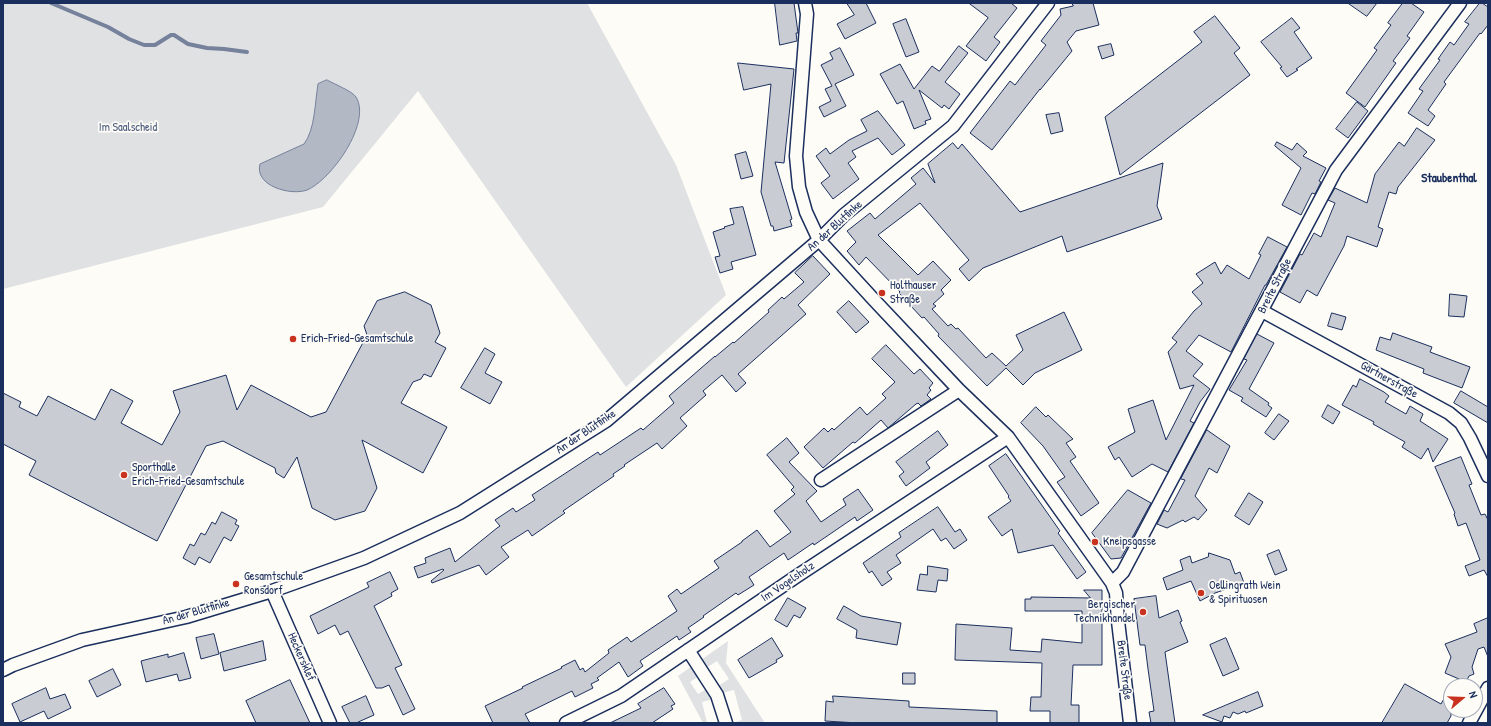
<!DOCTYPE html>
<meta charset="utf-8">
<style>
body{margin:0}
#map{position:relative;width:1491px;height:726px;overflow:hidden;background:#fdfcf7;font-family:"Patrick Hand",sans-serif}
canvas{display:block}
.frame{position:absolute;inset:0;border:4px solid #1b2f5e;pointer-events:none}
.north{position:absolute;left:1443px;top:678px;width:40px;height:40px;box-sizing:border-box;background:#fdfcf7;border:1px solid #a3aaba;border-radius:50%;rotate:71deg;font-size:11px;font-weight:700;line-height:16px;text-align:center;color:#1b2f5e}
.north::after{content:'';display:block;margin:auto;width:14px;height:18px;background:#c8321e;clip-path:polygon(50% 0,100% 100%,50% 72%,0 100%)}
</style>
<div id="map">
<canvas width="1491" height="726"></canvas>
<div class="frame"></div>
<div class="north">N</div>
</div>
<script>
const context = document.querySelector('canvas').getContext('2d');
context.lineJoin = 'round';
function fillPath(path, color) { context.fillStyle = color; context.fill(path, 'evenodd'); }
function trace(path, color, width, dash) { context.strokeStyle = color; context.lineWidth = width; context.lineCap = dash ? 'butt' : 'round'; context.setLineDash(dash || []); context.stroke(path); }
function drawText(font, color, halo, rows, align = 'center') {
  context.font = font + ' "Patrick Hand",sans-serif'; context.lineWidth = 3.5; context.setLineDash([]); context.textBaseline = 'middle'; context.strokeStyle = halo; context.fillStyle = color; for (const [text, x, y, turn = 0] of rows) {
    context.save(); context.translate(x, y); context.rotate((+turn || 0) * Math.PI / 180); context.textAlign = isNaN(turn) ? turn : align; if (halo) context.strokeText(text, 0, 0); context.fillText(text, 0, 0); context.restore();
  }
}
const green = new Path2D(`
 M3,3H587L676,165L726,295L626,387L418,91L323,207L3,289Z
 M728,641L726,663L765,723H733L742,720L734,690L718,694L715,688L729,679L717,661L703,670L698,662Z
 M695,664L702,674L690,682L698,694L712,686L717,698L702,702L707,723H703L678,676Z`);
const water = new Path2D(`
 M327,80C334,84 352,91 356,97C372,123 331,180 307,190C291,196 254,186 260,164L304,144C315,130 315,102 318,84Z`);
const stream = new Path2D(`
 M51,3L108,27L129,39L144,45H155L171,35H174L188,44L207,48L224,49L247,52`);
const building = new Path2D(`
 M775,3H794L798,33H796L797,41L780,45Z
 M847,3H866L876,23L845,39L837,24L854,15Z
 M969,3H1011L1017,8L994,37L1000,42L986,61L966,46L988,18Z
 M1072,3H1093L1099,25L1076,31L1067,42L1072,51L1040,90V89L992,150L970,133L1010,81L1015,85L1046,45L1041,41L1061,15L1060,9L1073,6Z
 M1348,3H1377L1367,16Z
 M1403,3H1411L1424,12L1407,36L1410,38L1393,61L1396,63L1365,107L1346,93L1377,50L1374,48L1391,25L1388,23Z
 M1480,3H1482L1488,7V25L1481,34L1480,33L1444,82L1446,84L1428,110L1435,116L1428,126L1408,113L1423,91L1419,89L1440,60L1438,59L1450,42L1454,45L1469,24L1465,22Z
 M1215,16L1240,48L1234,53L1250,75L1120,175L1105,117L1202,42L1194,32Z
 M1292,18L1300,28L1294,32L1312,58L1296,69L1298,70L1287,77L1280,68L1282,67L1261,42Z
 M906,19L919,52L906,57L893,24Z
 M1111,44L1114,55L1102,59L1098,47Z
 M959,46L968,53L945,82L960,94L949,109L944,105L942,108L919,90L931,119L925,121L926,124L914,129L903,101L897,104L880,74L900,64L914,89L932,66L939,71Z
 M840,48L854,75L835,84L846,106L824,117L819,107L831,101L825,89L832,86L821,65L833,59L830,53Z
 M738,63L794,69L784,163L775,162L792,219L790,220L792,226L774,231L773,226H771L761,192L771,84L744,90Z
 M1357,102L1368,111L1348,138L1336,129Z
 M878,111L905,145L892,155L878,138L852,151L856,157L848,163L859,179L833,199L821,183L830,176L816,156L826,148L830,154L849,140L867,131L861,120Z
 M1059,113L1063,131L1051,134L1046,115Z
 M1417,128L1435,140L1398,187L1396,194L1389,192L1378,227L1383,229L1377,247L1347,236L1344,246L1317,296L1307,290L1300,303L1280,292L1300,254L1302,255L1314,233L1321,237L1335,203L1328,200L1335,188L1367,203L1375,174L1399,142L1404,146Z
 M1277,142L1292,150L1297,143L1307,152L1303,156L1326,168L1319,181L1321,182L1315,194L1312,193L1301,215L1282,205L1301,168L1275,146Z
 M953,143L958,149L962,144L1020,212L1163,163L1157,206L1162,219L1067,252L1062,236L983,268L969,281L959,269L969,260L920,203L878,235L918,275L933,261L951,280L941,290L944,294L933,304L936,306L932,309L948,326L951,324L956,329L958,328L986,358L992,353L1006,366L1023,350L1016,335L1064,312L1082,350L1035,373L1023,385L1006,368L987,386L938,336L939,334L924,317L922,318L899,293L900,292L866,257L859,265L847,251L856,242L847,231L870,213L875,219L916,184L911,178L923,168L935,183L928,164Z
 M746,152L753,176L741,179L735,155Z
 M743,207L756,255L731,262L733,269L720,273L715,257L720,256L713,232L725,228L724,227L734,224L730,209Z
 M1268,237L1287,247L1266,285H1265L1231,352L1199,335L1186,351L1203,364L1193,376L1210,389L1200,402L1190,421L1194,423L1168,472L1152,464L1132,477L1119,457L1115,460L1108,447L1135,432L1128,409L1153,400L1166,440L1194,385L1180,389L1168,352L1177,342L1172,338L1194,311L1202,304L1201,302L1192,292L1203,283L1196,274L1215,262L1221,274L1227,265L1249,279L1261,255L1259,254Z
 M813,256L830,274L798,305L806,314L738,374L746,383L736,392L722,375L703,391L706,395L680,418L687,426L662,449L657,443L624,465L625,466L613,474L614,476L563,511L565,513L532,536L528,530L501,547L509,557L486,575L479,565L432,583L431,581L444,570L443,569L418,578L414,567L426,563L425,558L450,548L455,562L497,528L500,526L495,520L513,508L516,512L535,500L532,495L598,452L600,455L641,428L643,430L674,403L669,396L715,356V357L733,342L734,343L769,312L768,310L782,297L784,299L804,282L795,273Z
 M405,292L431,305L440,333L435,342L446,348L431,377L424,374L421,379L413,382L401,403L447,427L423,473L362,440L377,488L365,511L335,520L312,508L297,457L284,478L276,473L275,468L223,441L206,446L157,541L29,475L36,461L3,444V393L21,402L19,407L37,416L48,396L95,420L111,389L133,401L121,423L162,445L180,412L173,391L226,375L237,410L251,385L311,417L326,412L367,335L364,326L377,301Z
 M1450,294L1467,296L1464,317L1449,316Z
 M849,301L869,322L856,333L837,312Z
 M1332,313L1346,317L1342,330L1328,326Z
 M1393,333L1432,347L1430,352L1470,367L1462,388L1423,373L1424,369L1376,350L1380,337L1390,340Z
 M1257,334L1274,343L1249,389L1269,403L1268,405L1272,408L1266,417L1241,401L1243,398L1229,390L1247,360L1244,359Z
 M886,345L914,374L920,369L933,383L929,388L931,390L927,395L931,399L921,406L918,403L916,404L888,428L881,420L855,443L853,442L823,468L804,447L824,428L828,432L832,428L834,430L860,407L867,415L886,398L882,394L895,382L872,359Z
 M485,348L495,354L485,373L502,382L490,404L461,388Z
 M1360,379L1384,392L1389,396L1385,402L1406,414L1410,406L1423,414L1420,421L1448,439L1433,462L1428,448L1421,459L1402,447L1405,442L1373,424L1374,422L1342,405L1353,385L1356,387Z
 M1461,391L1488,407V423L1454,403Z
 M1328,405L1340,412L1333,424L1322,417Z
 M1036,407L1046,417L1048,415L1073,439L1066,443L1076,457L1070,461L1099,503L1081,516L1057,482L1065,477L1043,446L1021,423Z
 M1279,414L1289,421L1274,440L1265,433Z
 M1207,430L1230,446L1217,473L1209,468L1195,496L1207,510L1198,520L1194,517L1185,522L1183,520L1167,528L1157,524L1164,510L1168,512L1185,480L1181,479Z
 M938,431L948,445L926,462L930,468L906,486L899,476L904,472L896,462Z
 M787,438L799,453L789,462L817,491L806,501L821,522L846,505L843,499L858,489L873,510L857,521L855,517L814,545L813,543L788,560L784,553L749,577L754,585L738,595L736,593L703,616L704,617L688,628L691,632L679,640L677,636L640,661L643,666L628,677L619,662L597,678L599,680L591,684L593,688L575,697L572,691L525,714L530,723H493L485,706L523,688L522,687L562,668L561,667L575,660L580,670L583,668L585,672L609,653L608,650L627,637L631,642L677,611L668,596L677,589L681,594L719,568L714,561L742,542V541L757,530L770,547L791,532L774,511L795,494L791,490L794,487L767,455Z
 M1006,454L1060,531L1058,533L1086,572L1077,579L1053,545L1018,553L1012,529L1002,536L988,517L1011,501L1008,497L1009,496L989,466Z
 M1461,457L1472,484L1469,485L1481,515L1485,514L1488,520V577L1484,570L1469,576L1465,566L1480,560L1466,523L1458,526L1454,514L1455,513L1435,467Z
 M1128,490L1151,503L1121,558L1111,559L1092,533Z
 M1249,493L1263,502L1249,525L1235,516Z
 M938,507L955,532L960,529L967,540L954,549L946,538L941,541L933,529L896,555L901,563L887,572L892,579L882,586L872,571L869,573L863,563L901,537L899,533Z
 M222,512L237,520L235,524L239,526L231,541L224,537L210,563L199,557L195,565L183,558L190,544L194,546L201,533L205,535L212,522L215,524Z
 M1279,550L1287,570L1275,575L1267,555Z
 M1209,553L1230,560L1235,574L1240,572L1244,583L1215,593L1200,601L1191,581L1167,590L1163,578L1183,570L1180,560L1190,556L1192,563L1208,557Z
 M928,566L948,569L947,581L938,580L936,592L917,590L920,574L927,575Z
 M390,572L398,589L391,593L392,596L374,606L402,665L395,668L415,709L403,715L389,685L382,688H376L348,631L340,635L335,625L318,634L310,616L369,587L367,583Z
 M1084,590H1102V665H1073L1071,705H1079V723H1050V711H1030L1031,697H1041L1042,663L955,660L956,624L1012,628L1010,650L1041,652L1042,639L1082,643V611H1025V599H1031V597L1090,598Z
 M1156,596L1159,618L1178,610L1182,621L1180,622L1188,642L1165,652L1175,723H1151L1149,712L1154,711L1148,669L1145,645H1140L1134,599Z
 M788,598L806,608L800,618L794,615L787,627L775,620Z
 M844,606L861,616L901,623L897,645L856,638L857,630L837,619Z
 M1488,618V657L1484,647L1478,649L1472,667L1474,674L1469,676L1466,682L1445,673L1451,657L1445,644L1477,632L1474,624Z
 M214,634L219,654L201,659L196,638Z
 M772,638L783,656L776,660L777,662L749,678L738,660Z
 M1226,638L1239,669L1223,676L1210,645Z
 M263,641L266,660L224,671L220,653Z
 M184,653L191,678L179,681L177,674L146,682L141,661L168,654V657Z
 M113,669L121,685L97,697L89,681Z
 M903,673H915V684H903Z
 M290,680L310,723H256L246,701Z
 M1405,684L1441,704L1451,686V716L1447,723H1382Z
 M46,688L50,699L65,694L71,708L48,719L44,711L20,722L12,704Z
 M664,688L675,704L671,706L673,709L652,723H610L641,708L638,704Z
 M1258,692L1263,706L1246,713L1245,711L1238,714L1233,712L1230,718L1224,716L1222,722L1203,715Z
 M366,696L374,715L356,723H350L342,707Z
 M833,696L909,701V707L997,711V723H858L825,721L826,701L833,702Z`);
const street = new Path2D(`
 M805,3L807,14L796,156L799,187L806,212L819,240L875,301L959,390L1008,437L1112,583L1116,593L1118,621L1130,723
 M1262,311L1449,413L1461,423L1470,438L1488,476
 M821,480L959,390
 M1112,583L1123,572L1336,170L1460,3
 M272,591L330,723
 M688,650L717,695L726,723
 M3,670L13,665L82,640L186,617L272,591L364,558L460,513L606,421L819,240L844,215L953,126L1048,3
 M566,723L621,696L797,576L1008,437
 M1469,723L1488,688`);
const markers = [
 [882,293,4,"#c8321e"],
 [293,339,4,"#c8321e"],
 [124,475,4,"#c8321e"],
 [1095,542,4,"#c8321e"],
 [236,584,4,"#c8321e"],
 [1201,593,4,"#c8321e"],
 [1143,612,4,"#c8321e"]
];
const parkNames = [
 ["Im Saalscheid",128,128]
];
const streetNames = [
 ["An der Blutfinke",835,226,-42],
 ["Breite Straße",1275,286,-63],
 ["Gärtnerstraße",1389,380,29],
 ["An der Blutfinke",586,432,-34],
 ["Im Vogelsholz",788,582,-34],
 ["An der Blutfinke",196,612,-16],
 ["Heckersklef",301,657,66],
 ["Breite Straße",1124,670,83]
];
const poiNames = [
 ["Holthauser",890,286],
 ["Straße",890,300],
 ["Erich-Fried-Gesamtschule",301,339],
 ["Sporthalle",132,468],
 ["Erich-Fried-Gesamtschule",132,482],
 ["Kneipsgasse",1103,542],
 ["Gesamtschule",244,577],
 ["Ronsdorf",244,591],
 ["Oellingrath Wein",1209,586],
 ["& Spirituosen",1209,600],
 ["Bergischer",1135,605,"right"],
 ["Technikhandel",1135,619,"right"]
];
const neighbourhoodNames = [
 ["Staubenthal",1449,179]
];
fillPath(green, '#e0e1e3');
fillPath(water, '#b3b8c5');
trace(water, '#76819c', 1);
trace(stream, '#76819c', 4);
fillPath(building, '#c9ccd3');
trace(building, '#1b2f5e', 1);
trace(street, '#1b2f5e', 15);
trace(street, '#fdfcf7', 12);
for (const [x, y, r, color] of markers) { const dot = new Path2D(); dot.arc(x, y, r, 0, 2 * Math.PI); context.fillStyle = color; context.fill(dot); trace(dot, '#fdfcf7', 1.5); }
drawText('12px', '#4c5c7f', '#fdfcf7', parkNames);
drawText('12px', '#1b2f5e', '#fdfcf7', streetNames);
drawText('12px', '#1b2f5e', '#fdfcf7', poiNames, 'left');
drawText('bold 13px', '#1b2f5e', '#fdfcf7', neighbourhoodNames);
</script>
